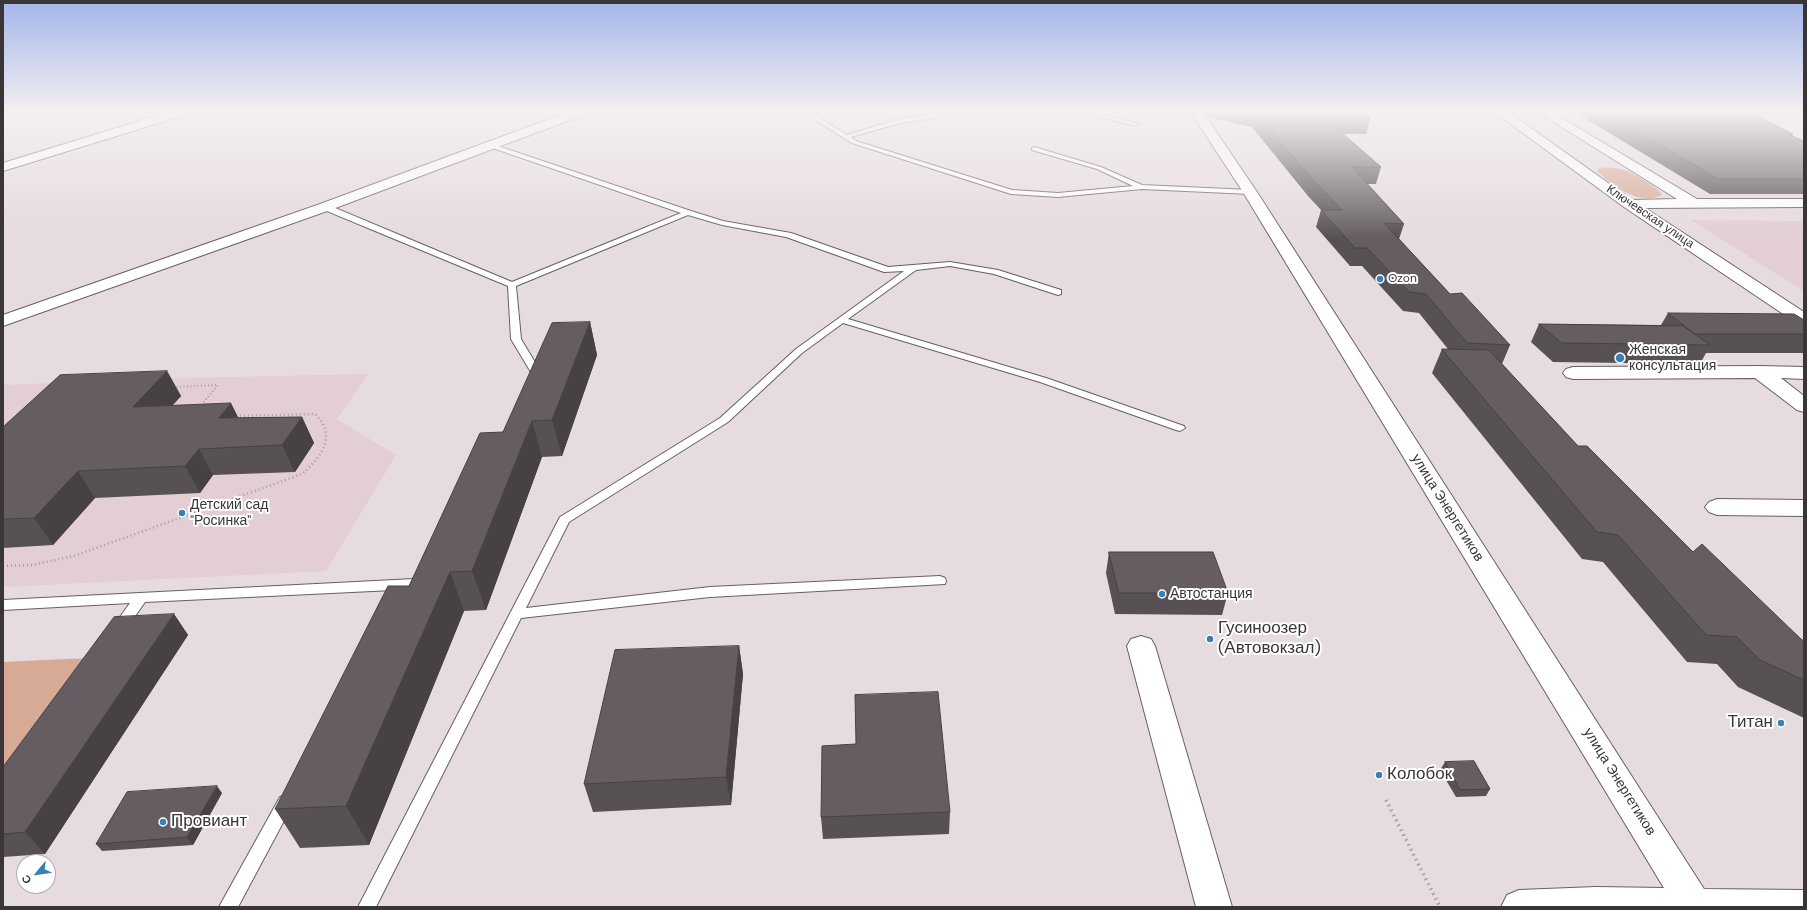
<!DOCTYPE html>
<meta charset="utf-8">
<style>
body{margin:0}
#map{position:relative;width:1807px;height:910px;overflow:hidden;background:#e6dbde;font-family:"DM Sans",sans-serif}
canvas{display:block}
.frame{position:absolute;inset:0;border:4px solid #3a3536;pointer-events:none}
.north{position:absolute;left:16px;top:854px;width:40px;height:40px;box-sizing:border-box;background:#fff;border:1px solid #b0aeaf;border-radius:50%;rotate:241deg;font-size:11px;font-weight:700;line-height:16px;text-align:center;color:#3a3536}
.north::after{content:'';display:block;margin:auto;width:14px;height:18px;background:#3881b5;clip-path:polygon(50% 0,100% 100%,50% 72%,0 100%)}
</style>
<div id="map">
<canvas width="1807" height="910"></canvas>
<div class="frame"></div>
<div class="north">С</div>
</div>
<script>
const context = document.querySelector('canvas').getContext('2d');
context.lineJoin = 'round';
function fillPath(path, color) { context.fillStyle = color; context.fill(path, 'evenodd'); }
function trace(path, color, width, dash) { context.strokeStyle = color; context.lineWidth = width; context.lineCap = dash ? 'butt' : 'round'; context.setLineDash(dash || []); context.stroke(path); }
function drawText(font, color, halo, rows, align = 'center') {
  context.font = font + ' "DM Sans",sans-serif'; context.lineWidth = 4; context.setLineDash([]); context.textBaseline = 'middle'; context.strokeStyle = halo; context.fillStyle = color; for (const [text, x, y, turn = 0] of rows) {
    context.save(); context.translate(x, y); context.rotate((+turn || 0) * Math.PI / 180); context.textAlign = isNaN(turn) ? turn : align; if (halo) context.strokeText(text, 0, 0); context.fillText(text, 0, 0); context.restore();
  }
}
const built = new Path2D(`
 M1691,220L1804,221V291Z
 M368,374L337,419L396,455L326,571L3,587V385L186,378Z`);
const green = new Path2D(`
 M1599,168C1619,166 1632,172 1648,183C1653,186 1659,190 1662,195C1638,206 1613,186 1597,171Z
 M90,658L3,769V662Z`);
const pathFar2 = new Path2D(`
 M173,387L218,385L202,404`);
const pathFar1 = new Path2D(`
 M200,406L202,403
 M3,566L32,565L74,556L302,474C321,457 338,436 315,414L235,416`);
const path = new Path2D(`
 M1386,800L1440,907`);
const lane = new Path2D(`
 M801,111H808L847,135L899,119L954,111L935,118L900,123L851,137L856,141L1012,190L1058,193L1133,186L1097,169L1032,150V148L1034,147L1101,167L1142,185L1250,190L1254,192L1250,194L1142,189L1058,197L1011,194L852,143Z
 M1076,111H1087L1139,124L1136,126Z
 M489,143L691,211L723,221L791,233L888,267L950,262L998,270L1061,290V294L1058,295L994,274L950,266L916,270L848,319L1046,378L1184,426L1185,428L1180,431L1176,430L1040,382L843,323L802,353L728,422L569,522L526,608L710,587L940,576L945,578L946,581L945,584L710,597L521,618L376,907H358L560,517L720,418L796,349L904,271L884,272L786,237L722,225L688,215L516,286L521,339L542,374L538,381H532L530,379L532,374L511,339L508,286L322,209V205H328L512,282L681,213L487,146V144Z
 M414,579L419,581L420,584L419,587L414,589L145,602L124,632L119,633L114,632L112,628L130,603L3,610V600Z
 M286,795L292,797L294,802L238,907H219L280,797Z`);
const street = new Path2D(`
 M571,111H588L586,114L330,210L3,326V315L320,204Z
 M1493,111H1507L1632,200L1677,199L1536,111H1550L1697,199H1804V207L1645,208L1804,312V325L1798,324L1624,207Z
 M1760,366L1804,367V379L1781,378L1804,396V412L1797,410L1755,378L1573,379L1566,377L1563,373L1566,369L1573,367Z
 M1717,499L1804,500V516L1717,515L1709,512L1705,507L1709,502Z
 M1141,636L1151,639L1155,646L1232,907H1196L1127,646L1131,639Z`);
const secondary = new Path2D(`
 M172,111H190L188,114L3,171V163Z
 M1190,111H1202L1257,192L1704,889L1804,890V907H1501L1507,895L1519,890L1596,887L1664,888L1243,192Z`);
const wall = new Path2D(`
 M1208,111H1361L1370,119L1366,134H1343L1381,167L1376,184H1367L1404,224L1399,239L1450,294L1510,345L1502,364L1578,446L1693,552L1802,640H1804V718L1738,687L1717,664L1687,662L1603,562L1582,559L1432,373L1442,349H1448L1419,313L1403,311L1362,266H1350L1316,227L1321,210L1308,196L1252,127L1208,117Z
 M1573,111H1748L1793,134L1792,136L1804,141V194H1710Z
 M1668,313L1804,320V353H1706L1700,364L1553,362L1531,342L1539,324L1661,325Z
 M590,322L597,355L562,456L542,457L486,610L464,611L369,845L300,848L275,809L409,586L503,432Z
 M167,371L181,396L172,406L239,418L302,417L314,443L295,472L213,475L200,493L95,498L53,545L3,548V427Z
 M1109,552L1228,593L1222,615L1115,614L1106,573Z
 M174,614L188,635L45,854L3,857V767Z
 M739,646L743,674L731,805L593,812L584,784Z
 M856,744L950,812L949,834L823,839L821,817Z
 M1445,762L1490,789L1486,796L1456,797L1440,770Z
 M222,793L193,845L102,851L96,844Z`);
const shadedWall = new Path2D(`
 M590,322L597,355L562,456L552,420Z
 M167,371L181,396L147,433L133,407Z
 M231,403L244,429L219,418Z
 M302,417L314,443L295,472L282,445Z
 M532,421L542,457L486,610L472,571Z
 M199,449L213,475L200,493L185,466Z
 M78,471L95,498L53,545L34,518Z
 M450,572L464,611L369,845L346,806Z
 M174,614L188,635L45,854L25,832Z
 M739,646L743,674L731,805L726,777Z
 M217,786L222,793L193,845L187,837Z`);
const building = new Path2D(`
 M1249,111H1361L1370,119H1326L1381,167H1352L1404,224L1384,223L1450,294L1462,293L1510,345L1467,343L1426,294L1409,292L1367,248H1355L1321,210H1342L1312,179L1255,112Z
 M1602,111H1748L1793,134H1787L1804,141V179H1719Z
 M1668,313L1794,314L1804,320V334H1695Z
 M590,322L552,420L532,421L472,571L450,572L346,806L275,809L388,586H409L480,433L503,432L552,323Z
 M1539,324L1683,326L1710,345L1562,343Z
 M1442,349L1489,350L1578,446H1587L1693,552L1702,544L1802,640H1804V680L1760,660L1737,637L1706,635L1618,535L1597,532Z
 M167,371L133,407L231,403L219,418L302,417L282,445L199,449L185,466L78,471L34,518L3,519V427L60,375Z
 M1109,552H1213L1228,593H1119Z
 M174,614L25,832L3,834V767L114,617Z
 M739,646L726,777L584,784L615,650Z
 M938,692L950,812L821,817L822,746L856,744L855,695Z
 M1474,761L1490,789L1460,790L1445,762Z
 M217,786L187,837L96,844L127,792Z`);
const markers = [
 [1380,279,4,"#3881b5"],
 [1620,358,5,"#3881b5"],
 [182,513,4,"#3881b5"],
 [1162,594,4,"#3881b5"],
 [1210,639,4,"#3881b5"],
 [1781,723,4,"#3881b5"],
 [1379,775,4,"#3881b5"],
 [163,822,4,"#3881b5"]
];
const farStreetnames = [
 ["Ключевская улица",1650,217,34]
];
const farPoinames = [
 ["Ozon",1388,279]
];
const poiNames = [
 ["Женская",1629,350],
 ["консультация",1629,366],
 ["Детский сад",190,505],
 ["\"Росинка\"",190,521],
 ["Автостанция",1170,594]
];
const streetNames = [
 ["улица Энергетиков",1447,508,58],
 ["улица Энергетиков",1619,782,58]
];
const nearPoinames = [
 ["Гусиноозер",1218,629],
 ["(Автовокзал)",1218,649],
 ["Титан",1773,723,"right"],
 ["Колобок",1387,775],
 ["Провиант",171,822]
];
fillPath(built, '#e2ced3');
fillPath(green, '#d6aa94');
trace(lane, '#685f61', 2);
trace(street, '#685f61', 2);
trace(secondary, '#685f61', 2);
trace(pathFar2, '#a59c9e', 2, [1, 2.5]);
trace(pathFar1, '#a59c9e', 2.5, [1, 3]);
trace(path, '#a59c9e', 3.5, [1.5, 4]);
fillPath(lane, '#fff');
fillPath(street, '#fff');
fillPath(secondary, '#fff');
fillPath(wall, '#575054');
fillPath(shadedWall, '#474145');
fillPath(building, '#655d62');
trace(building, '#474145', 1);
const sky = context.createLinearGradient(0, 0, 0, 238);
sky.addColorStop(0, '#a3b5ea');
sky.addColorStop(0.47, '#f4eff0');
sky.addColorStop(1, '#f4eff000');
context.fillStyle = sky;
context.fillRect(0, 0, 1807, 238);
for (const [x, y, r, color] of markers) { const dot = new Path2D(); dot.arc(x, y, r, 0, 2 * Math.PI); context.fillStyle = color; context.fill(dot); trace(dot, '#fff', 1.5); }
drawText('12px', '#3a3536', '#fff', farStreetnames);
drawText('12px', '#3a3536', '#fff', farPoinames, 'left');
drawText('14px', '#3a3536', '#fff', poiNames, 'left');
drawText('14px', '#3a3536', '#fff', streetNames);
drawText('17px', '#3a3536', '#fff', nearPoinames, 'left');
</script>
